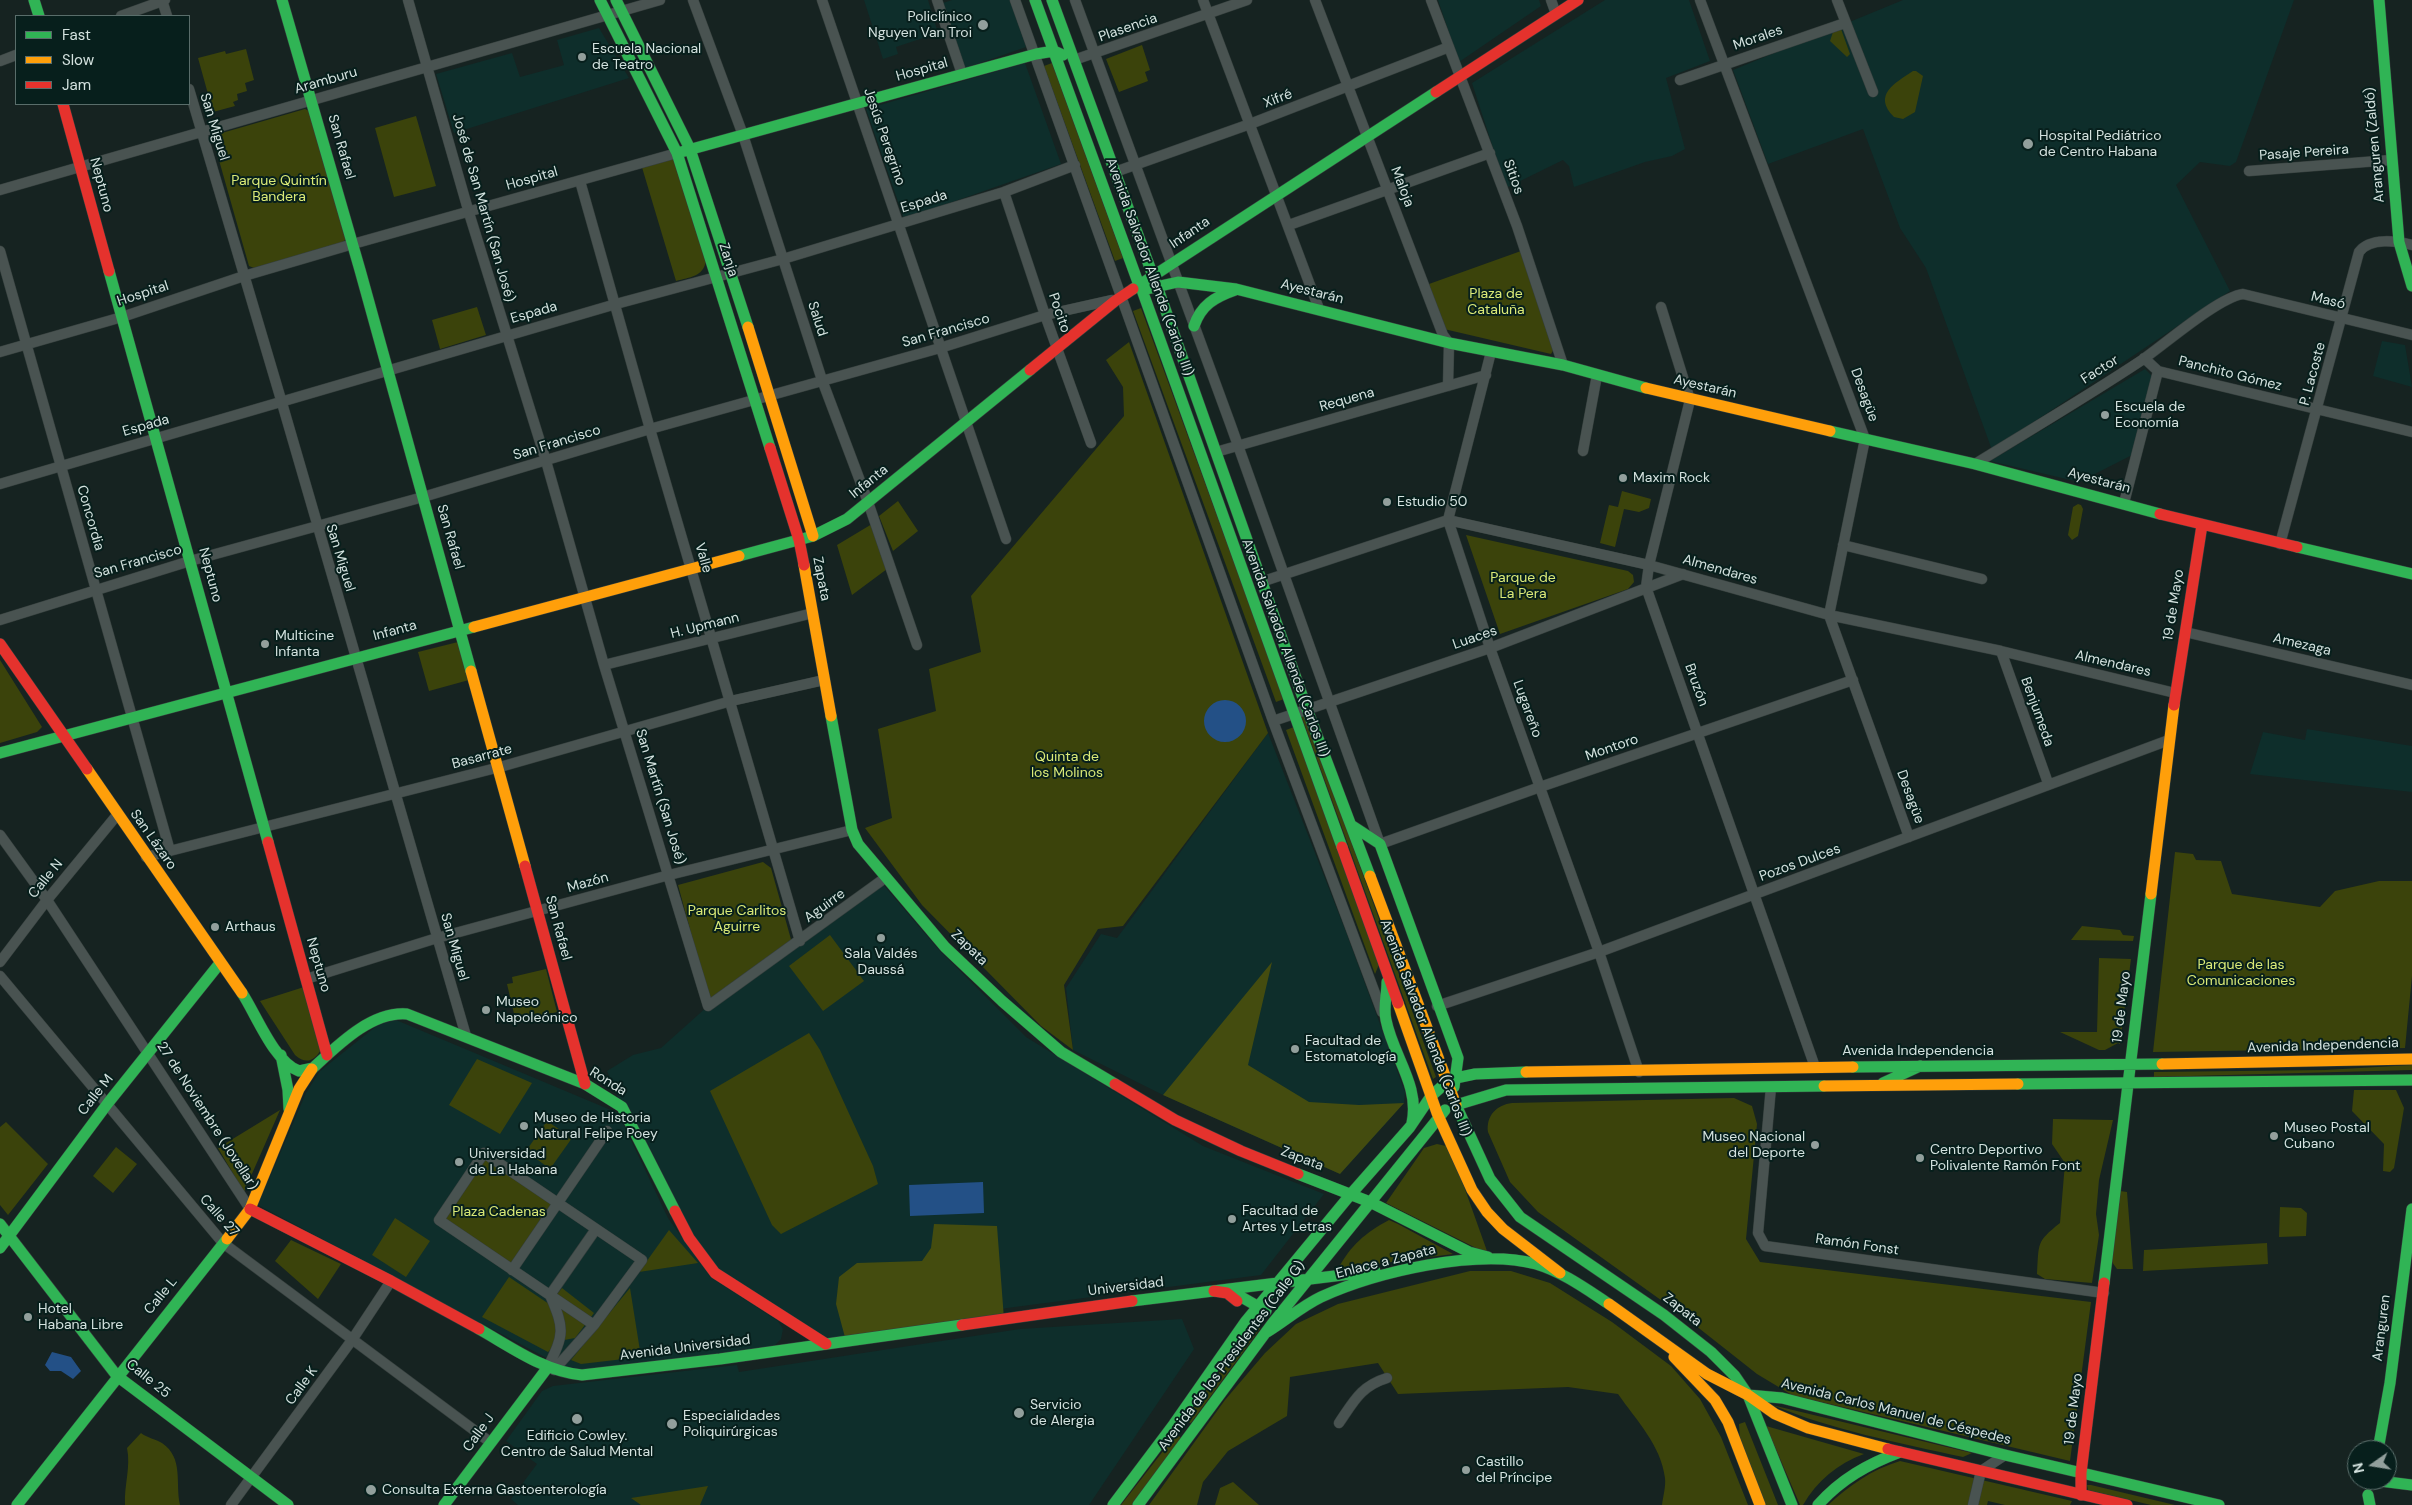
<!DOCTYPE html>
<meta charset="utf-8">
<style>
body{margin:0}
#map{position:relative;width:2412px;height:1505px;overflow:hidden;background:#162321;font-family:"DM Sans",sans-serif}
canvas{display:block}
.legend{position:absolute;left:15px;top:15px;width:175px;height:90px;box-sizing:border-box;background:#071f1c;border:1px solid #596d6a;margin:0;padding:6px 9px;list-style:none;font-size:15px;color:#d4e2df}
.legend li{display:flex;align-items:center;gap:10px;height:25px}
.legend b{width:25px;border:1px solid #596d6a}
.north{position:absolute;left:2347px;top:1440px;width:50px;height:50px;box-sizing:border-box;background:#071f1c;border:1px solid #596d6a;border-radius:50%;rotate:257deg;font-size:14px;font-weight:700;line-height:20px;text-align:center;color:#d4e2df}
.north::after{content:'';display:block;margin:auto;width:18px;height:22px;background:#929f9c;clip-path:polygon(50% 0,100% 100%,50% 72%,0 100%)}
</style>
<div id="map">
<canvas width="2412" height="1505"></canvas>
<ul class="legend">
<li><b style="height:6px;background:#30b455"></b>Fast</li>
<li><b style="height:6px;background:#ff9f0a"></b>Slow</li>
<li><b style="height:6px;background:#e5322d"></b>Jam</li>
</ul>
<div class="north">N</div>
</div>
<script>
const context = document.querySelector('canvas').getContext('2d');
context.lineJoin = 'round';
function fillPath(path, color) { context.fillStyle = color; context.fill(path, 'evenodd'); }
function trace(path, color, width, dash) { context.strokeStyle = color; context.lineWidth = width; context.lineCap = dash ? 'butt' : 'round'; context.setLineDash(dash || []); context.stroke(path); }
function drawText(font, color, halo, rows, align = 'center') {
  context.font = font + ' "DM Sans",sans-serif'; context.lineWidth = 4; context.setLineDash([]); context.textBaseline = 'middle'; context.strokeStyle = halo; context.fillStyle = color; for (const [text, x, y, turn = 0] of rows) {
    context.save(); context.translate(x, y); context.rotate((+turn || 0) * Math.PI / 180); context.textAlign = isNaN(turn) ? turn : align; if (halo) context.strokeText(text, 0, 0); context.fillText(text, 0, 0); context.restore();
  }
}
const built = new Path2D(`
 M864,0H928L938,33L896,47L898,54L883,59Z
 M952,0H1010L1026,47L963,69L940,4Z
 M1438,0H1539L1541,6L1459,62Z
 M1605,0H1689L1710,61L1666,78L1685,149L1672,156L1645,162L1574,187L1569,166L1563,160L1506,188L1472,83Z
 M1903,0H2294L2236,162L2230,166L2200,162L2176,185L2230,291L1992,450L1926,268L1900,228L1863,129L1768,164L1733,70Z
 M599,28L629,78L454,133L436,74L512,53L520,77L561,66L564,65L557,40Z
 M1025,63L1061,164L904,219L866,109Z
 M2382,341L2405,345L2412,387L2373,376Z
 M2145,369L2153,377L2134,454L2079,482L1990,461Z
 M2307,729L2412,746V792L2250,774L2263,732L2305,740Z
 M1268,733L1346,932L1405,1092L1404,1103L1340,1174L1163,1095L1073,1050L1066,988L1101,934L1117,938Z
 M881,882L940,951L1026,1037L1203,1146L1324,1194L1261,1275L1007,1308L826,1344L715,1273L622,1107L607,1071L633,1055L661,1048L708,1006Z
 M396,1020L618,1113L668,1218L710,1277L778,1321L783,1329L781,1339L774,1346L580,1372L558,1364L258,1205L306,1093L320,1071L379,1024Z
 M1182,1319L1194,1349L1089,1505H518L511,1499L537,1464L506,1441L542,1391L553,1386L737,1365L739,1372L1020,1329Z`);
const green = new Path2D(`
 M1841,29L1850,54L1847,57L1830,41L1833,32Z
 M1142,45L1150,70L1145,72L1148,81L1119,92L1106,59Z
 M246,49L254,80L245,83L247,91L237,94L238,100L233,102L235,106L213,112L198,58L225,51L226,54Z
 M1052,63L1123,258L1115,261L1044,66Z
 M1913,71H1916L1923,76L1915,112L1903,119L1894,117C1872,95 1895,83 1913,71Z
 M305,109L309,111L346,238L343,243L254,268L249,266L213,139L215,135Z
 M416,116L436,186L394,197L375,128Z
 M677,153L706,261C703,277 690,277 676,281L641,164Z
 M1521,251L1554,349L1551,354L1444,329L1429,284Z
 M477,307L486,335L440,349L432,320Z
 M1141,308L1284,699L1276,702L1133,311Z
 M1129,342L1268,733L1123,926L1098,929L1064,985L1073,1050L1041,1026L922,905L865,828L892,818L878,729L936,711L929,669L981,652L971,596L1124,416L1123,387L1106,360Z
 M1622,491L1651,499L1649,508L1639,512L1624,509L1615,547L1600,543L1609,505L1618,507Z
 M898,501L918,531L893,551L879,516Z
 M2078,504L2081,505L2083,509L2078,536L2072,540L2068,535L2073,507Z
 M872,524L887,569L852,595L837,545Z
 M1466,535L1628,571L1633,575L1634,582L1628,589L1500,634Z
 M458,642L469,680L429,691L418,652Z
 M0,660L42,727L37,732L0,743Z
 M1305,714L1436,1077L1433,1079L1301,715Z
 M1294,727L1380,962L1375,974L1286,730Z
 M2175,852L2193,854L2196,860L2221,861L2232,894L2320,907L2335,891L2379,881H2412V976L2405,1048L2153,1052Z
 M763,862L771,868L792,943L709,999L678,885Z
 M2082,926L2120,930L2123,935L2134,936L2133,941L2071,940Z
 M830,935L864,981L823,1011L789,966Z
 M2099,958L2131,959L2120,1044L2118,1043L2105,1050H2099L2060,1032H2097Z
 M546,969L557,1012L516,1022L507,984L513,983L512,977Z
 M304,987L322,1048C315,1061 306,1065 295,1055L260,1001Z
 M809,1033L820,1050L873,1166L878,1184L781,1234L772,1225L710,1091Z
 M477,1059L532,1083L500,1134L449,1105Z
 M2412,1065V1070L2154,1077V1072L2325,1070Z
 M2354,1090H2396L2404,1108L2394,1168L2390,1172L2383,1171L2384,1144L2352,1111Z
 M1734,1098L1752,1106L1757,1124L1746,1239L1760,1262L2091,1302L2070,1461L1792,1395L1757,1374L1686,1318L1538,1212L1510,1182L1488,1132C1486,1115 1497,1105 1512,1103Z
 M280,1110L244,1192L218,1148Z
 M2053,1119L2113,1120L2099,1180L2096,1214L2099,1235L2092,1283L2045,1279L2037,1274C2039,1243 2036,1242 2060,1223L2065,1163L2052,1144Z
 M547,1121L572,1138L550,1169L526,1151Z
 M6,1122L48,1164L8,1215L0,1205V1127Z
 M1437,1144L1446,1146L1451,1150L1487,1251L1478,1249L1386,1203L1424,1148Z
 M116,1147L137,1164L113,1193L93,1176Z
 M484,1153L557,1203L512,1270L439,1220Z
 M2120,1191L2127,1192L2133,1269H2117L2112,1262Z
 M2280,1207L2301,1208L2307,1213L2306,1236L2279,1237Z
 M395,1218L430,1241L406,1277L372,1255Z
 M1389,1220L1398,1224L1453,1254L1338,1269C1351,1245 1365,1233 1389,1220Z
 M669,1230L698,1263L639,1272Z
 M291,1240L341,1264L318,1299L275,1261Z
 M2267,1243L2268,1264L2143,1271L2144,1250Z
 M1470,1271H1511L1550,1283L1612,1322L1671,1366L1700,1399L1721,1437L1748,1505H1662C1663,1497 1666,1486 1665,1478C1661,1445 1636,1420 1618,1394L1568,1387L1398,1394L1378,1363L1290,1377L1287,1416L1228,1451L1203,1482L1197,1505H1149L1225,1400L1265,1353L1296,1324L1338,1304Z
 M509,1277L549,1304L562,1288L594,1313L575,1338L559,1341L548,1352L482,1317Z
 M630,1288L641,1357L581,1364L571,1360Z
 M1256,1322L1261,1324L1260,1329L1191,1423L1184,1421Z
 M1772,1405L1972,1453L1963,1457C1899,1443 1833,1430 1772,1405Z
 M1745,1422L1778,1505H1765L1740,1442L1739,1424Z
 M1766,1426L1864,1454C1837,1464 1817,1481 1803,1505H1800Z
 M141,1433C147,1438 156,1439 162,1443C184,1458 175,1483 180,1505H125C124,1485 131,1467 127,1448Z
 M1179,1436L1181,1438L1132,1505H1121L1174,1437Z
 M1900,1461L2072,1501L2070,1505H2005L1988,1501L1987,1505H1828C1850,1485 1871,1470 1900,1461Z
 M1233,1482L1259,1505H1215L1220,1488Z
 M2087,1485H2091L2175,1505H2151L2088,1490Z
 M708,1486L700,1505H641L631,1498Z`);
const forest = new Path2D(`
 M1272,962L1248,1065L1309,1102L1359,1105L1404,1103L1340,1174L1163,1095Z
 M934,1224L997,1226L1004,1319L846,1341L836,1304L839,1277L857,1263L922,1261L931,1248Z`);
const water = new Path2D(`
 M1204 721a21 21 0 1 1 42 0a21 21 0 1 1-42 0Z
 M983,1182L984,1213L910,1216L909,1185Z
 M52,1352L71,1357L81,1371L73,1379L61,1371H50L45,1365Z`);
const street = new Path2D(`
 M162,0L167,16
 M408,0L469,213L546,461L604,665L708,1006L885,878
 M693,0L743,135L822,380L868,502L917,645
 M822,0L1006,539
 M937,0L962,74
 M1015,0L1273,721L1382,1012
 M1075,0L1230,423L1380,844L1540,787L1853,680
 M1203,0L1319,309
 M1315,0L1443,335L1449,343L1448,386
 M1431,0L1517,226L1563,365
 M1551,0L1556,14
 M1700,0L1865,439L1829,615L1909,837
 M1837,0L1873,92
 M121,16L165,0
 M1074,60L1247,0
 M0,61L16,55
 M1680,80L1845,23
 M189,89L282,403L466,1036
 M2249,171L2391,160
 M1115,172L1250,124L1449,47
 M580,181L650,429L800,941
 M0,190L660,0
 M1004,192L1045,315L1091,443
 M1289,225L1490,153
 M0,251L170,851
 M1661,307L1690,400L1649,565L1646,587L1815,1067
 M0,352L122,317L244,276L353,244L677,153
 M1491,352L1448,520L1490,648L1599,952L1639,1072
 M2158,371L2412,432
 M1583,451L1597,375
 M1216,452L1486,375
 M1975,464C2030,430 2088,396 2142,360C2165,344 2219,297 2243,294L2412,335
 M0,484L616,304L783,259L1004,192L1075,165
 M2124,503L2158,371L2144,358
 M2280,544L2359,252C2370,237 2397,241 2412,245
 M1843,545L1982,579
 M1261,582L1448,520L1649,565L1829,615L2001,651L2175,693
 M0,620L190,561L423,497L650,429L940,348L1045,315L1112,300
 M2185,632L2412,685
 M2001,651L2048,783
 M604,665L813,613
 M1273,721L1490,648L1683,574
 M0,835L47,900L250,1209
 M146,857L500,767L731,701L824,680
 M0,962L47,900L117,815
 M0,976L223,1243L490,1442
 M306,979L437,938L669,875L852,830
 M1437,1006L1599,952L2169,740
 M1771,1087L1758,1233L1765,1246L2104,1293
 M512,1270L607,1131
 M548,1367C564,1334 565,1330 550,1295L596,1229
 M554,1370L594,1325L642,1260L484,1153L439,1220L594,1325
 M1339,1423C1354,1401 1361,1386 1387,1378
 M231,1505L352,1340L391,1281
 M1973,1505L1981,1471L2005,1455`);
const fast = new Path2D(`
 M34,0L39,16
 M282,0L360,270L471,671
 M600,0L677,153L770,448
 M616,0L690,149L748,327
 M1035,0L1139,285
 M1052,0L1153,276
 M2379,0L2399,242L2412,286
 M681,152L1036,54L1054,51L1063,55
 M109,271L268,842
 M1153,276L1157,286
 M1139,285L1142,290
 M1157,286L1307,709L1370,876
 M1133,289L1436,92
 M1147,289L1178,282L1236,289L1449,343L1563,365L1646,388
 M1142,290L1342,847
 M1194,326C1201,305 1215,297 1235,290
 M1830,431L1975,464L2160,514
 M2297,547L2412,574
 M739,556L813,536L847,519L1030,370
 M831,716L852,830L858,844L945,947L1002,1001L1061,1052L1115,1084
 M0,753L474,627
 M1351,825L1380,844L1458,1058L1454,1087
 M1387,982C1387,995 1383,1008 1386,1020C1393,1056 1420,1085 1412,1123
 M242,993C256,1014 274,1062 299,1071L313,1068
 M281,1055L288,1090L289,1109
 M1853,1067L2162,1064
 M312,1069C337,1046 371,1011 407,1014L585,1084L622,1107L675,1211
 M1883,1083L1920,1066
 M2018,1084L2412,1080
 M1456,1105L1490,1179L1520,1217L1664,1315L1711,1352L1735,1376L1748,1395L1792,1505
 M1456,1105L1506,1090L1824,1086
 M1298,1174L1370,1202L1469,1252L1488,1257
 M0,1224L117,1376L288,1505
 M0,1248L108,1103L220,963
 M2104,1283L2151,894
 M1229,1290L1266,1311
 M1132,1301L1375,1271
 M479,1329C511,1347 545,1372 582,1375L720,1359L962,1325
 M1267,1332C1285,1321 1302,1306 1321,1297C1376,1272 1477,1248 1536,1264C1563,1272 1586,1289 1609,1304
 M1748,1395L1782,1398L2005,1455L2219,1505
 M2378,1450L2390,1383L2412,1209
 M2372,1480L2412,1485
 M2368,1495L2370,1505
 M17,1505L227,1239
 M444,1505L548,1367
 M1113,1505L1174,1424L1246,1321L1351,1194L1410,1127L1431,1096L1447,1082L1456,1078L1475,1074L1526,1072
 M1138,1505L1272,1324L1445,1110
 M1818,1505C1841,1479 1868,1464 1900,1452`);
const slow = new Path2D(`
 M748,327L813,536
 M1646,388L1830,431
 M804,565L831,716
 M474,627L739,556
 M471,671L525,866
 M87,769L242,993
 M1370,876L1456,1105
 M2151,894L2174,705
 M1398,1003L1437,1113L1472,1190L1487,1212L1503,1229L1560,1273
 M2162,1064L2412,1059
 M1526,1072L1853,1067
 M1824,1086L2018,1084
 M227,1239L250,1209L299,1089L312,1069
 M1609,1304L1707,1374L1748,1395L1775,1414L1808,1428L1888,1449
 M1674,1357L1715,1400L1728,1422L1760,1505`);
const jam = new Path2D(`
 M1436,92L1578,0
 M63,104L109,271
 M1030,370L1115,301L1133,289
 M770,448L799,540L804,565
 M2160,514L2297,547
 M0,644L87,769
 M2174,705L2202,525
 M268,842L327,1055
 M1342,847L1398,1003
 M525,866L585,1084
 M1115,1084L1175,1120L1241,1151L1298,1174
 M250,1209L391,1281L479,1329
 M675,1211L689,1238L715,1273L826,1344
 M1214,1291L1227,1293L1237,1301
 M962,1325L1132,1301
 M1888,1449L2127,1505
 M2081,1495V1473L2104,1283`);
const markers = [
 [983,25,6,"#929f9c"],
 [582,57,5,"#929f9c"],
 [2028,144,6,"#929f9c"],
 [2105,415,5,"#929f9c"],
 [1623,478,5,"#929f9c"],
 [1387,502,5,"#929f9c"],
 [265,644,5,"#929f9c"],
 [215,927,5,"#929f9c"],
 [881,938,5,"#929f9c"],
 [486,1010,5,"#929f9c"],
 [1295,1049,5,"#929f9c"],
 [524,1126,5,"#929f9c"],
 [2274,1136,5,"#929f9c"],
 [1815,1145,5,"#929f9c"],
 [1920,1158,5,"#929f9c"],
 [459,1162,5,"#929f9c"],
 [1232,1219,5,"#929f9c"],
 [28,1317,5,"#929f9c"],
 [1019,1413,6,"#929f9c"],
 [577,1419,6,"#929f9c"],
 [672,1424,6,"#929f9c"],
 [1466,1470,5,"#929f9c"],
 [371,1490,6,"#929f9c"]
];
const poiNames = [
 ["Policlínico",972,17,"right"],
 ["Nguyen Van Troi",972,33,"right"],
 ["Escuela Nacional",592,49],
 ["de Teatro",592,65],
 ["Hospital Pediátrico",2039,136],
 ["de Centro Habana",2039,152],
 ["Escuela de",2115,407],
 ["Economía",2115,423],
 ["Maxim Rock",1633,478],
 ["Estudio 50",1397,502],
 ["Multicine",275,636],
 ["Infanta",275,652],
 ["Arthaus",225,927],
 ["Sala Valdés",881,954,"center"],
 ["Daussá",881,970,"center"],
 ["Museo",496,1002],
 ["Napoleónico",496,1018],
 ["Facultad de",1305,1041],
 ["Estomatología",1305,1057],
 ["Museo de Historia",534,1118],
 ["Natural Felipe Poey",534,1134],
 ["Museo Postal",2284,1128],
 ["Cubano",2284,1144],
 ["Museo Nacional",1805,1137,"right"],
 ["del Deporte",1805,1153,"right"],
 ["Centro Deportivo",1930,1150],
 ["Polivalente Ramón Font",1930,1166],
 ["Universidad",469,1154],
 ["de La Habana",469,1170],
 ["Facultad de",1242,1211],
 ["Artes y Letras",1242,1227],
 ["Hotel",38,1309],
 ["Habana Libre",38,1325],
 ["Servicio",1030,1405],
 ["de Alergia",1030,1421],
 ["Especialidades",683,1416],
 ["Poliquirúrgicas",683,1432],
 ["Edificio Cowley.",577,1436,"center"],
 ["Centro de Salud Mental",577,1452,"center"],
 ["Castillo",1476,1462],
 ["del Príncipe",1476,1478],
 ["Consulta Externa Gastoenterología",382,1490]
];
const streetNames = [
 ["Plasencia",1128,28,-19],
 ["Morales",1758,38,-19],
 ["Hospital",922,70,-16],
 ["Aramburu",326,81,-16],
 ["Xifré",1278,99,-21],
 ["San Miguel",214,127,73],
 ["Jesús Peregrino",884,137,71],
 ["Aranguren (Zaldó)",2375,145,-95],
 ["San Rafael",341,147,74],
 ["Pasaje Pereira",2304,153,-4],
 ["Sitios",1513,177,70],
 ["Hospital",532,179,-16],
 ["Neptuno",101,185,75],
 ["Maloja",1402,187,69],
 ["Espada",924,202,-17],
 ["José de San Martín (San José)",483,208,74],
 ["Infanta",1190,233,-34],
 ["Zanja",728,260,72],
 ["Avenida Salvador Allende (Carlos III)",1149,267,70],
 ["Ayestarán",1312,292,14],
 ["Hospital",143,294,-18],
 ["Masó",2328,301,14],
 ["Espada",534,313,-16],
 ["Pocito",1059,313,71],
 ["Salud",817,319,72],
 ["San Francisco",946,331,-16],
 ["Factor",2100,370,-32],
 ["Panchito Gómez",2230,374,14],
 ["P. Lacoste",2313,374,-75],
 ["Ayestarán",1705,387,13],
 ["Desagüe",1864,395,70],
 ["Requena",1347,400,-16],
 ["Espada",146,426,-16],
 ["San Francisco",557,443,-17],
 ["Ayestarán",2099,481,15],
 ["Infanta",869,482,-39],
 ["Concordia",90,518,74],
 ["San Rafael",450,537,74],
 ["San Miguel",340,558,73],
 ["Valle",703,558,74],
 ["San Francisco",138,562,-16],
 ["Almendares",1720,570,16],
 ["Neptuno",210,575,75],
 ["Zapata",821,579,79],
 ["19 de Mayo",2174,605,-81],
 ["H. Upmann",705,626,-14],
 ["Infanta",395,631,-15],
 ["Luaces",1475,638,-19],
 ["Amezaga",2302,645,13],
 ["Avenida Salvador Allende (Carlos III)",1285,648,70],
 ["Almendares",2113,664,13],
 ["Bruzón",1696,685,70],
 ["Lugareño",1527,709,70],
 ["Benjumeda",2037,712,70],
 ["Montoro",1612,748,-19],
 ["Basarrate",482,757,-15],
 ["San Martín (San José)",660,797,73],
 ["Desagüe",1910,797,70],
 ["San Lázaro",153,840,55],
 ["Pozos Dulces",1800,863,-20],
 ["Calle N",46,879,-51],
 ["Mazón",588,883,-16],
 ["Aguirre",825,906,-36],
 ["San Rafael",558,928,75],
 ["San Miguel",454,947,74],
 ["Zapata",969,948,44],
 ["Neptuno",318,965,74],
 ["19 de Mayo",2122,1007,-83],
 ["Avenida Salvador Allende (Carlos III)",1425,1028,69],
 ["Avenida Independencia",2323,1046,-2],
 ["Avenida Independencia",1918,1051],
 ["Ronda",608,1082,32],
 ["Calle M",96,1095,-52],
 ["27 de Noviembre (Jovellar)",207,1116,57],
 ["Zapata",1302,1159,21],
 ["Calle 27",219,1216,48],
 ["Ramón Fonst",1857,1245,8],
 ["Enlace a Zapata",1386,1262,-14],
 ["Universidad",1126,1287,-7],
 ["Calle L",161,1296,-51],
 ["Zapata",1682,1310,38],
 ["Aranguren",2382,1328,-83],
 ["Avenida Universidad",685,1348,-7],
 ["Avenida de los Presidentes (Calle G)",1232,1356,-53],
 ["Calle 25",148,1379,39],
 ["Calle K",302,1386,-54],
 ["19 de Mayo",2074,1409,-83],
 ["Avenida Carlos Manuel de Céspedes",1896,1412,14],
 ["Calle J",479,1433,-54]
];
const parkNames = [
 ["Parque Quintín",279,181],
 ["Bandera",279,197],
 ["Plaza de",1496,294],
 ["Cataluña",1496,310],
 ["Parque de",1523,578],
 ["La Pera",1523,594],
 ["Quinta de",1067,757],
 ["los Molinos",1067,773],
 ["Parque Carlitos",737,911],
 ["Aguirre",737,927],
 ["Parque de las",2241,965],
 ["Comunicaciones",2241,981],
 ["Plaza Cadenas",499,1212]
];
fillPath(built, '#0e2e2b');
fillPath(green, '#3b430b');
fillPath(forest, '#444c0f');
fillPath(water, '#235086');
trace(street, '#353f3d', 11);
trace(fast, '#353f3d', 12);
trace(slow, '#353f3d', 12);
trace(jam, '#353f3d', 12);
trace(street, '#495351', 10);
trace(fast, '#30b455', 11);
trace(slow, '#ff9f0a', 11);
trace(jam, '#e5322d', 11);
for (const [x, y, r, color] of markers) { const dot = new Path2D(); dot.arc(x, y, r, 0, 2 * Math.PI); context.fillStyle = color; context.fill(dot); trace(dot, '#071f1c', 2); }
drawText('14px', '#d4e2df', '#071f1c', poiNames, 'left');
drawText('14px', '#d4e2df', '#071f1c', streetNames);
drawText('14px', '#dbea77', '#071f1c', parkNames);
</script>
